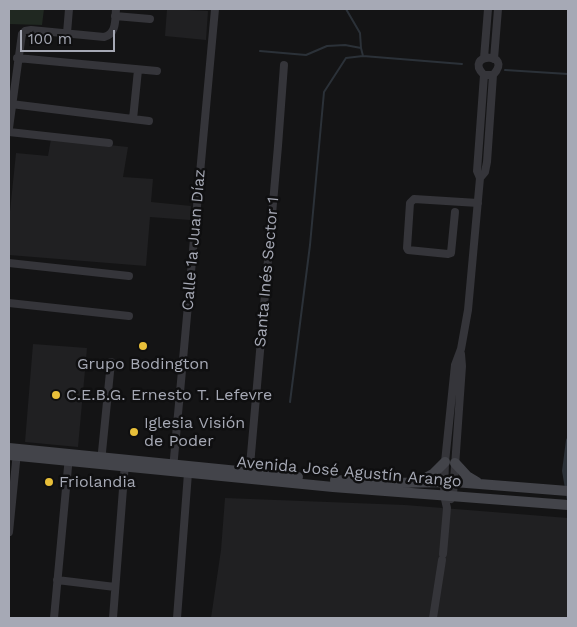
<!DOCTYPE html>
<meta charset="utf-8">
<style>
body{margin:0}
#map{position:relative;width:577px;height:627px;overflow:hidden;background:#141415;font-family:"Work Sans",sans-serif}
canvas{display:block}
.frame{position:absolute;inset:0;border:10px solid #a6a9b5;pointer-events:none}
.scale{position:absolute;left:20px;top:30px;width:95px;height:22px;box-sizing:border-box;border:2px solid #a6a9b5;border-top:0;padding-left:6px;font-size:15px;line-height:18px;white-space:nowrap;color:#a6a9b5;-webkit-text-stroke:4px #0f0f10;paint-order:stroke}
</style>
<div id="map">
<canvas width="577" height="627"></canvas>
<div class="frame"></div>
<div class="scale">100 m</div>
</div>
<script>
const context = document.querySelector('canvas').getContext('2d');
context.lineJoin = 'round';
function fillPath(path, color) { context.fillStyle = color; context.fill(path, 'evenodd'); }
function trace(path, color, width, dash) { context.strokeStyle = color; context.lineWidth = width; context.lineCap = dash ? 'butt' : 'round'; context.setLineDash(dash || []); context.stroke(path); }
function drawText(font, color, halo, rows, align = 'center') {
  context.font = font + ' "Work Sans",sans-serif'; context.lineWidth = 5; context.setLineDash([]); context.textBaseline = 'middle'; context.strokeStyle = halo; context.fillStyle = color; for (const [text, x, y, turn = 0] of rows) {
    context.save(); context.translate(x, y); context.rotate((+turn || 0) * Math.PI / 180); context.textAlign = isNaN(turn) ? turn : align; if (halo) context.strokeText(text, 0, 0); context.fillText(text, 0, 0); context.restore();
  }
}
const built = new Path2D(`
 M167,9L208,11L206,40L165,36Z
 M51,139L128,147L123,177L153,179L151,202L191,206L190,220L150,217L146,266L9,255V221L16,153L48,156Z
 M33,344L87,348L78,447L25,442Z
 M225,498L405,505L568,518V618H211L221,550Z`);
const green = new Path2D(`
 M9,9H44L42,25L9,24Z`);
const water = new Path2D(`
 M568,436V506L562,471L566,440Z`);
const stream = new Path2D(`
 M346,9L360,33L361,48
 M260,51L306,55L327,46L345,45L361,48L363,56
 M505,70L568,74
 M290,402L310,245L324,92L346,58L363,56L462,64`);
const minor = new Path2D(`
 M115,16L150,19
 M67,33L69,9
 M17,58L157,71
 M484,58L488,9
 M494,59L498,9
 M11,104L149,121
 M133,119L138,70
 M9,128L22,34L25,31L31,30L104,37C117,34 115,19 116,9
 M9,132L109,143
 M480,178L485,172L487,162L493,75C515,51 462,53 484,75H493
 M455,212L451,253L448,254L408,250L407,248L410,203L414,199L478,203
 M9,263L129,276
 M9,303L129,316
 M101,462L111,362
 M173,469L215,9
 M249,477L278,146L284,65
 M451,499L453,495L462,366L461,354
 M9,532L17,452
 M443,554L447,508L444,495L445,462L455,365L461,349L468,310L480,178L477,171L484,75
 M57,580L115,587
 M54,618L69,456
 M113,618L125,463
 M177,618L188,473
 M433,618L442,560`);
const secondary = new Path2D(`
 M9,448L298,477
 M9,455L333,487L568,505
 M455,463L467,476L477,482
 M335,480L383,483L454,482L568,491
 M420,481L433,474L445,462`);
const markers = [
 [143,346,5,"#e8bf39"],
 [56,395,5,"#e8bf39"],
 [134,432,5,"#e8bf39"],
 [49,482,5,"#e8bf39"]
];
const streetNames = [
 ["Calle 1a Juan Díaz",194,240,-85],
 ["Santa Inés Sector 1",267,272,-85],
 ["Avenida José Agustín Arango",349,472,5]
];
const poiNames = [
 ["Grupo Bodington",143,364,"center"],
 ["C.E.B.G. Ernesto T. Lefevre",66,395],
 ["Iglesia Visión",144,423],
 ["de Poder",144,441],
 ["Friolandia",59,482]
];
fillPath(built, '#202022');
fillPath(green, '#202821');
fillPath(water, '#2b3138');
trace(stream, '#2b3138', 2);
trace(minor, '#35353a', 8);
trace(secondary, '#43444a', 10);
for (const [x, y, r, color] of markers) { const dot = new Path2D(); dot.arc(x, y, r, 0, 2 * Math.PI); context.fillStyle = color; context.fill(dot); trace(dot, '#0f0f10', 2); }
drawText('16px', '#a6a9b5', '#0f0f10', streetNames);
drawText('16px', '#a6a9b5', '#0f0f10', poiNames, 'left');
</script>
